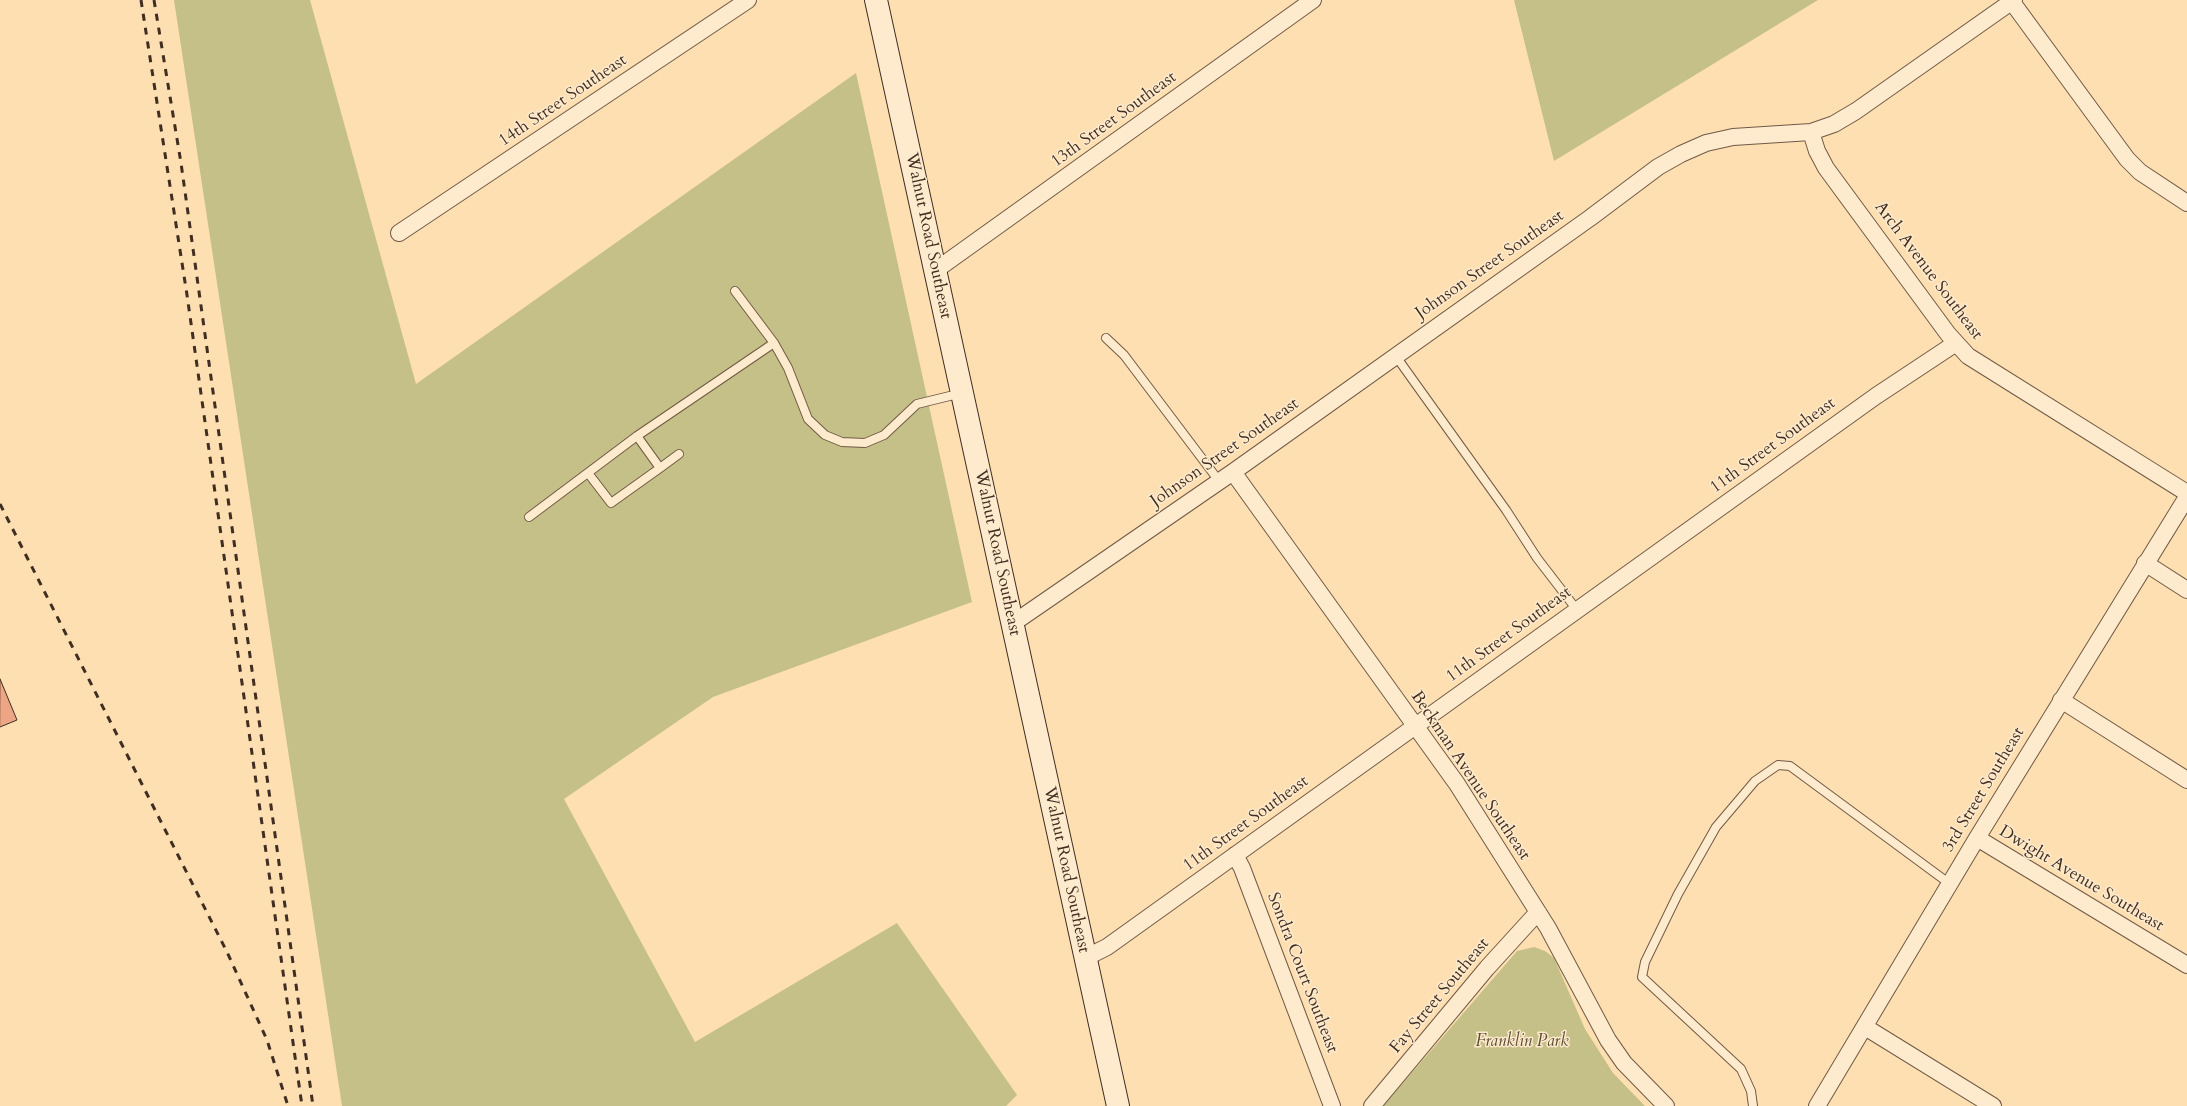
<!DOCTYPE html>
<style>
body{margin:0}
canvas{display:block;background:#fedfb1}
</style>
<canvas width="2187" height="1106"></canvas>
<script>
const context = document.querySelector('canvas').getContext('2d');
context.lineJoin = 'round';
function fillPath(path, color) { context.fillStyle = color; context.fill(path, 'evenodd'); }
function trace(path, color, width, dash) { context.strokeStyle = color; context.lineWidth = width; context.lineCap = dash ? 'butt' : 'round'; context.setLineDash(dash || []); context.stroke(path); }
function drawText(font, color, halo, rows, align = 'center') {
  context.font = font + ' Cardo,serif'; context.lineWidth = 3; context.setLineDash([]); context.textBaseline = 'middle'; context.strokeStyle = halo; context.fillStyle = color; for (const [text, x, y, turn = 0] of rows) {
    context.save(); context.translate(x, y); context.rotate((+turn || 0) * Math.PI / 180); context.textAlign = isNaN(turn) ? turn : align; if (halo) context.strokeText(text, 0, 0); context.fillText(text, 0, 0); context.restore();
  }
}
const green = new Path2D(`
 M174,0H310L416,384L856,73L972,602L713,697L564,799L695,1042L897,923L1017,1095L1006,1106H342Z
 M1514,0H1818L1554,161Z
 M1534,947L1545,951L1554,958L1585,1029L1613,1073L1645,1106H1383L1517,951Z`);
const building = new Path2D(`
 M0,679L17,720L0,727Z`);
const service = new Path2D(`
 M735,291L774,343L788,368L808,419L825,435L842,442L865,443L884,435L917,404L962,393
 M1106,338L1124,355L1219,481
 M1395,355L1506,510L1537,558L1577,610
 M660,468L679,454
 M588,473L611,503L660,468L637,436
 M529,517L637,436L774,343
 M1753,1106L1751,1091L1741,1069L1642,977L1645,962L1678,894L1716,827L1755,781L1778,765L1790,766L1950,884`);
const minor = new Path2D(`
 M2012,2L2127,159L2140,172L2187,203
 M1811,132L1817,151L1826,168L1948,334L1968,356L2187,493
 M399,233L748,0
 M936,270L1313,0
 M1233,472L1457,784L1548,928L1608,1040L1624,1063L1666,1106
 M2145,563L2187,590
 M1012,624L1233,472L1590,218L1658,167L1681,154L1706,143L1733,137L1811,132L1834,124L1856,111L2014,0
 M2061,700L2187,780
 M1977,838L2187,965
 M1235,855L1242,868L1332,1106
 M1085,958L1107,947L1876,396L1956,343
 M1865,1027L1993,1106
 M1372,1106L1487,968L1538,912
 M1817,1106L1977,838L2187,497`);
const secondary = new Path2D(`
 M876,0L1118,1106`);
const rail = new Path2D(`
 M141,0L187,295L302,1106
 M154,0L181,163L313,1106
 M0,504L227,952L267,1040L288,1106`);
const streetNames = [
 ["14th Street Southeast",563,101,-34],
 ["13th Street Southeast",1114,120,-36],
 ["Walnut Road Southeast",928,236,78],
 ["Johnson Street Southeast",1490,265,-35],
 ["Arch Avenue Southeast",1928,271,53],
 ["11th Street Southeast",1773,446,-36],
 ["Johnson Street Southeast",1225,453,-35],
 ["Walnut Road Southeast",997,553,78],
 ["11th Street Southeast",1509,635,-36],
 ["Beckman Avenue Southeast",1470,776,56],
 ["3rd Street Southeast",1984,790,-59],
 ["11th Street Southeast",1246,824,-36],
 ["Walnut Road Southeast",1066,870,78],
 ["Dwight Avenue Southeast",2081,879,31],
 ["Sondra Court Southeast",1302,973,69],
 ["Fay Street Southeast",1440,996,-50]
];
const parkNames = [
 ["Franklin Park",1522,1042]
];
fillPath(green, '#c5c088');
fillPath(building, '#eda685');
trace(building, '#412e22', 1);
trace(service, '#705a46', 10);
trace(minor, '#705a46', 18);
trace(secondary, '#412e22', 24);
trace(service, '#feeacc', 8);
trace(minor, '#feeacc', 16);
trace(secondary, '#feeacc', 22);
trace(rail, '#412e22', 3, [7, 7]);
drawText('17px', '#412e22', '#feeacc', streetNames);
drawText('italic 17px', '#5b4b36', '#feeacc', parkNames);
</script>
